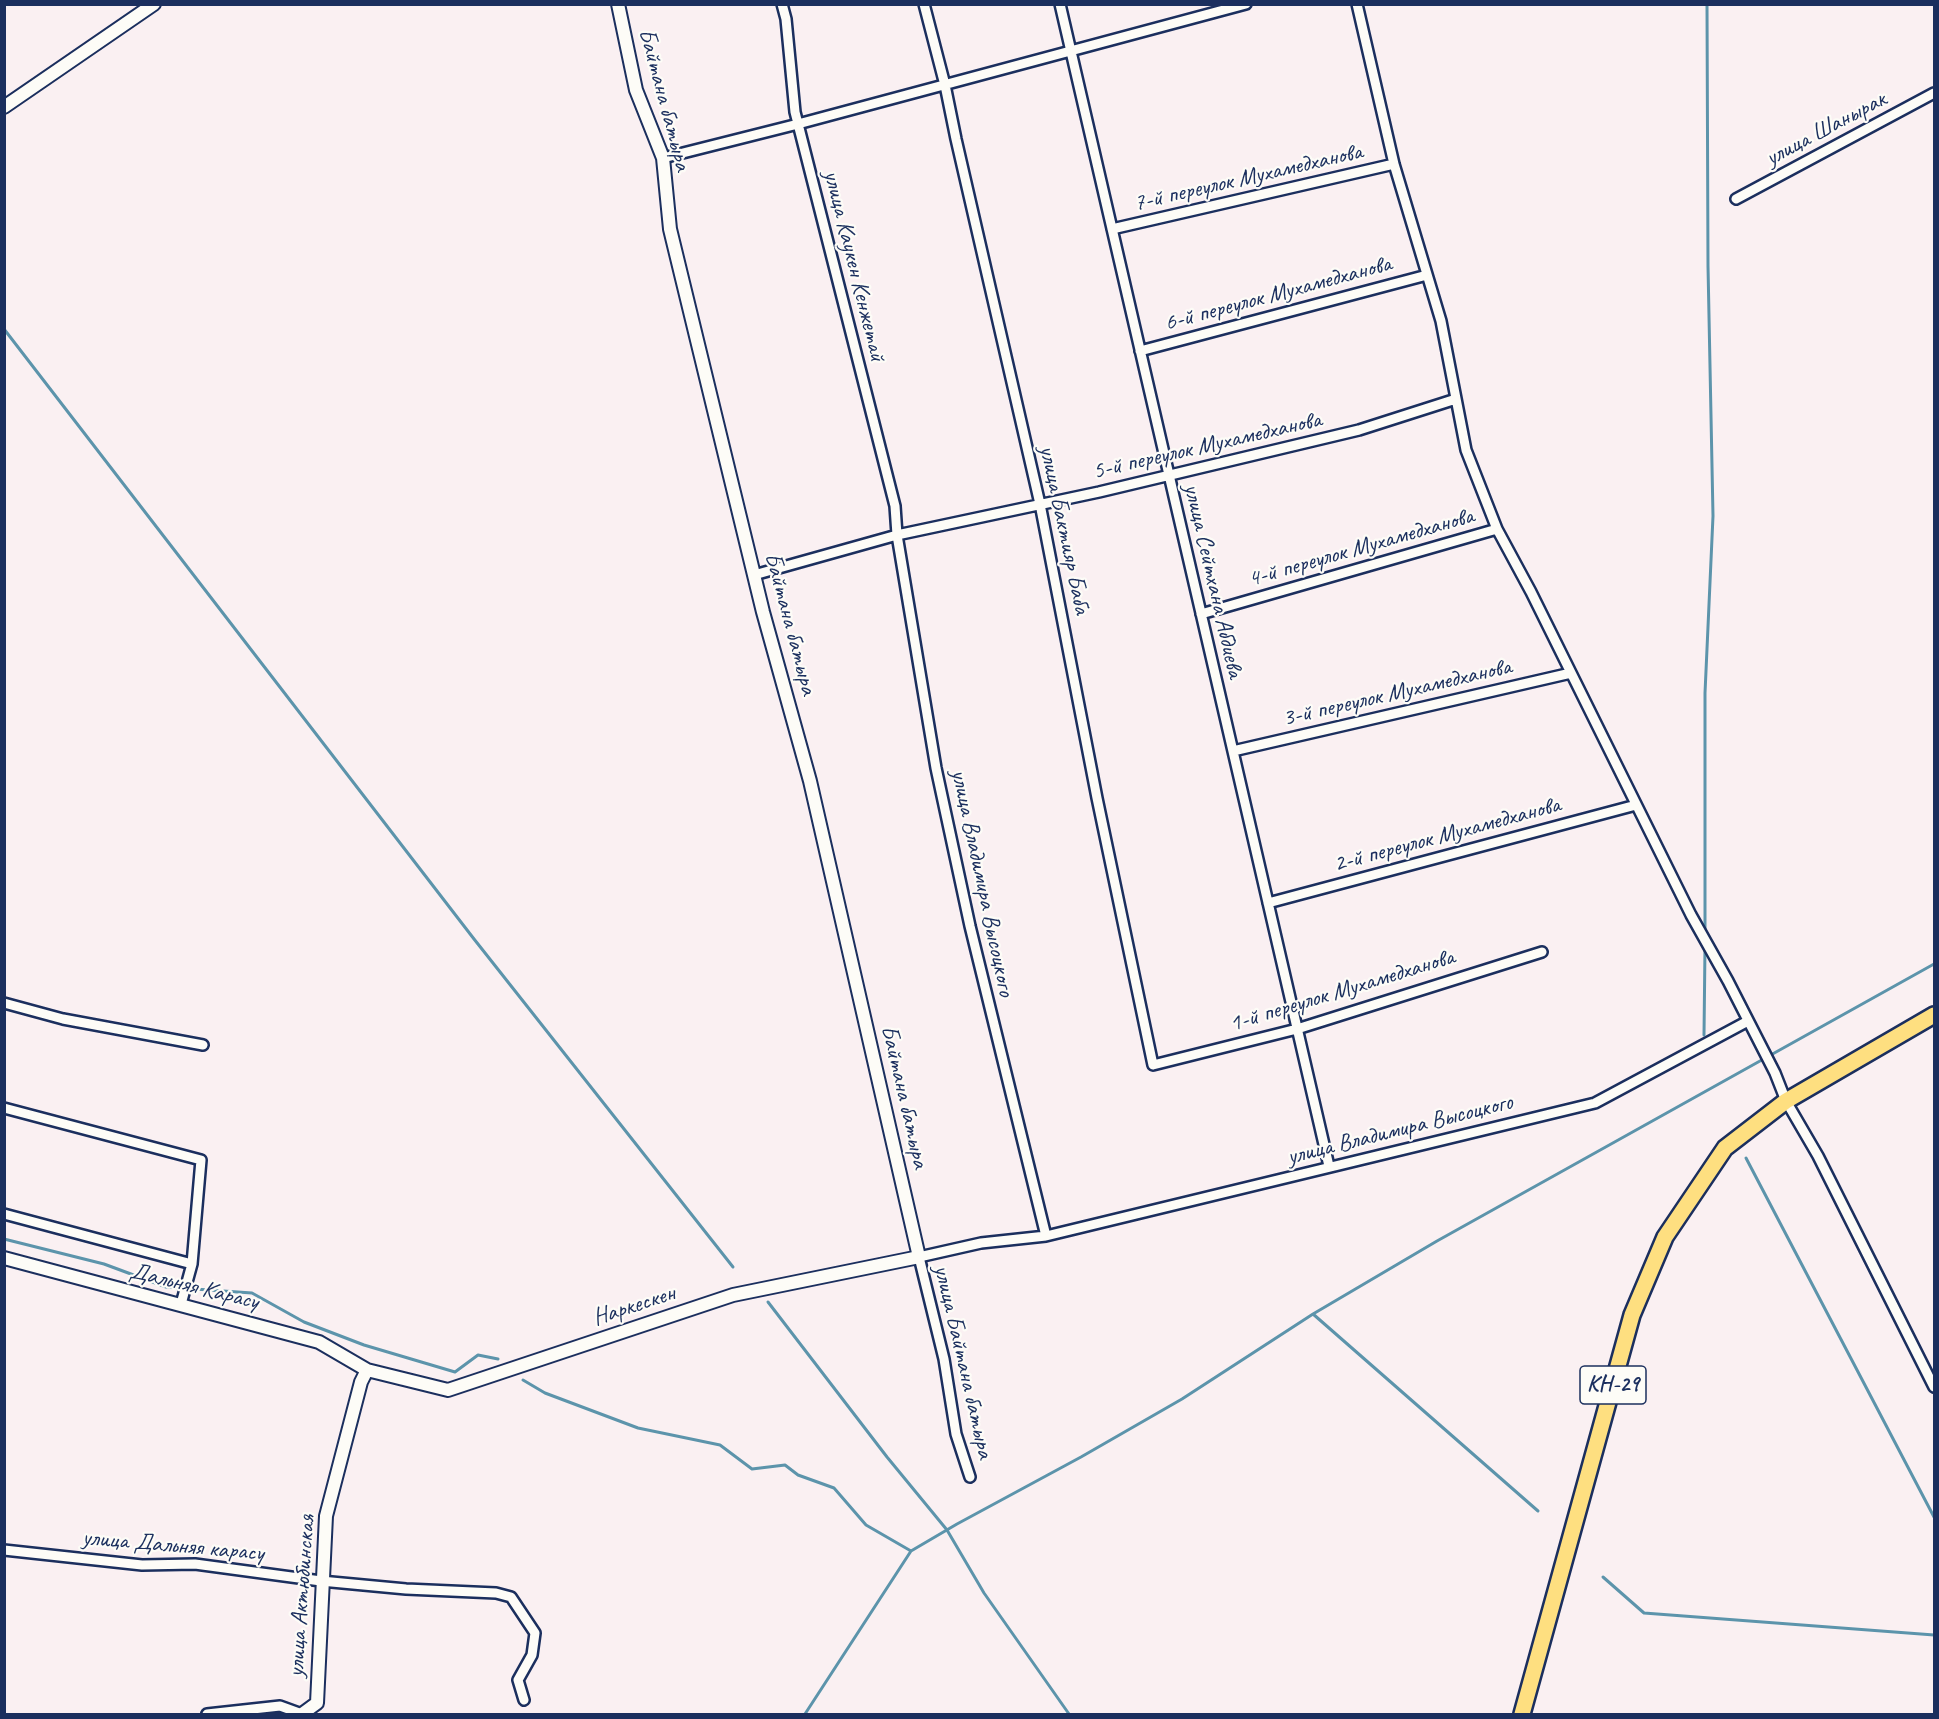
<!DOCTYPE html>
<meta charset="utf-8">
<style>
body{margin:0}
#map{position:relative;width:1939px;height:1719px;overflow:hidden;background:#faf0f2;font-family:Caveat,sans-serif}
canvas{display:block}
.frame{position:absolute;inset:0;border:6px solid #1b2f5e;pointer-events:none}
</style>
<div id="map">
<canvas width="1939" height="1719"></canvas>
<div class="frame"></div>
</div>
<script>
const context = document.querySelector('canvas').getContext('2d');
context.lineJoin = 'round';
function trace(path, color, width, dash) { context.strokeStyle = color; context.lineWidth = width; context.lineCap = dash ? 'butt' : 'round'; context.setLineDash(dash || []); context.stroke(path); }
function drawText(font, color, halo, rows, align = 'center') {
  context.font = font + ' Caveat,sans-serif'; context.lineWidth = 4.5; context.setLineDash([]); context.textBaseline = 'middle'; context.strokeStyle = halo; context.fillStyle = color; for (const [text, x, y, turn = 0] of rows) {
    context.save(); context.translate(x, y); context.rotate((+turn || 0) * Math.PI / 180); context.textAlign = isNaN(turn) ? turn : align; if (halo) context.strokeText(text, 0, 0); context.fillText(text, 0, 0); context.restore();
  }
}
const stream = new Path2D(`
 M4,329L474,939L733,1267
 M1705,934V693L1713,516L1708,266L1707,4
 M1704,1035L1705,947
 M1746,1158L1934,1517
 M4,1239L104,1264L166,1287L252,1293L304,1322L364,1345L455,1372L478,1355L498,1359
 M768,1302L887,1457L947,1530L984,1593L1069,1714
 M1313,1314L1538,1511
 M523,1380L545,1393L638,1428L720,1445L752,1469L785,1465L798,1475L834,1488L866,1525L911,1551
 M1603,1577L1644,1613L1934,1635
 M805,1714L911,1551L957,1524L1081,1457L1182,1399L1313,1314L1437,1241L1934,964`);
const minor = new Path2D(`
 M782,4L786,19L795,112L895,506L897,535L936,768L970,926L1046,1236
 M924,4L945,85L956,139L1040,504L1097,798L1153,1065L1297,1029L1542,952
 M1060,4L1329,1166
 M1357,4L1394,164L1441,321L1466,450L1497,529L1531,592L1691,915L1728,981L1775,1073L1786,1101L1818,1156L1934,1387
 M663,158L798,124L1246,4
 M1736,199L1934,93
 M1112,229L1394,164
 M1140,351L1427,275
 M754,575L897,535L1099,492L1359,430L1456,399
 M1201,614L1497,529
 M1233,751L1571,673
 M1268,903L1636,805
 M4,1003L63,1019L203,1045
 M4,1108L201,1160L192,1264L181,1304
 M4,1214L192,1264
 M970,1477L956,1434L944,1359L919,1257L981,1243L1046,1236L1595,1103L1748,1021
 M4,1550L142,1565L195,1564L321,1581L406,1589L496,1593L511,1597L535,1633L532,1655L518,1680L524,1700
 M207,1714L280,1706L302,1714`);
const tertiary = new Path2D(`
 M4,107L154,4
 M4,1258L319,1342L367,1370L448,1390L733,1295L919,1257L810,781L763,612L670,229L663,158L636,90L618,4
 M302,1714L317,1703L326,1516L361,1382L367,1370`);
const primary = new Path2D(`
 M1522,1714L1632,1315L1665,1237L1725,1148L1786,1101L1934,1015`);
const shields = [
 [1613,1385,66]
];
const shieldNames = [
 ["КН-29",1613,1385]
];
const streetNames = [
 ["Байтана батыра",664,100,75],
 ["улица Шанырак",1826,129,-28],
 ["7-й переулок Мухамедханова",1248,178,-13],
 ["улица Каукен Кенжетай",854,266,76],
 ["6-й переулок Мухамедханова",1278,294,-15],
 ["5-й переулок Мухамедханова",1207,446,-13],
 ["улица Бактияр Баба",1064,530,78],
 ["4-й переулок Мухамедханова",1361,548,-16],
 ["улица Сейтхана Абдиева",1213,581,77],
 ["Байтана батыра",790,624,75],
 ["3-й переулок Мухамедханова",1397,693,-13],
 ["2-й переулок Мухамедханова",1447,835,-15],
 ["улица Владимира Высоцкого",982,883,78],
 ["1-й переулок Мухамедханова",1342,991,-17],
 ["Байтана батыра",904,1097,77],
 ["улица Владимира Высоцкого",1400,1130,-14],
 ["Дальняя Карасу",194,1287,14],
 ["Наркескен",634,1306,-18],
 ["улица Байтана батыра",963,1362,77],
 ["улица Дальняя карасу",173,1546,5],
 ["улица Актюбинская",302,1596,-86]
];
trace(stream, '#5c94ab', 3);
trace(minor, '#1b2f5e', 14);
trace(tertiary, '#1b2f5e', 16);
trace(primary, '#1b2f5e', 20);
trace(minor, '#fdfcf7', 9);
trace(tertiary, '#fdfcf7', 12);
trace(primary, '#fedf80', 15);
for (const [x, y, w] of shields) { const box = new Path2D(); box.roundRect(x - w / 2, y - 19, w, 38, 4.5); context.fillStyle = '#fdfcf7'; context.fill(box); trace(box, '#1b2f5e', 1.5); }
drawText('bold 22px', '#1b2f5e', null, shieldNames);
drawText('24px', '#1b2f5e', '#fdfcf7', streetNames);
</script>
